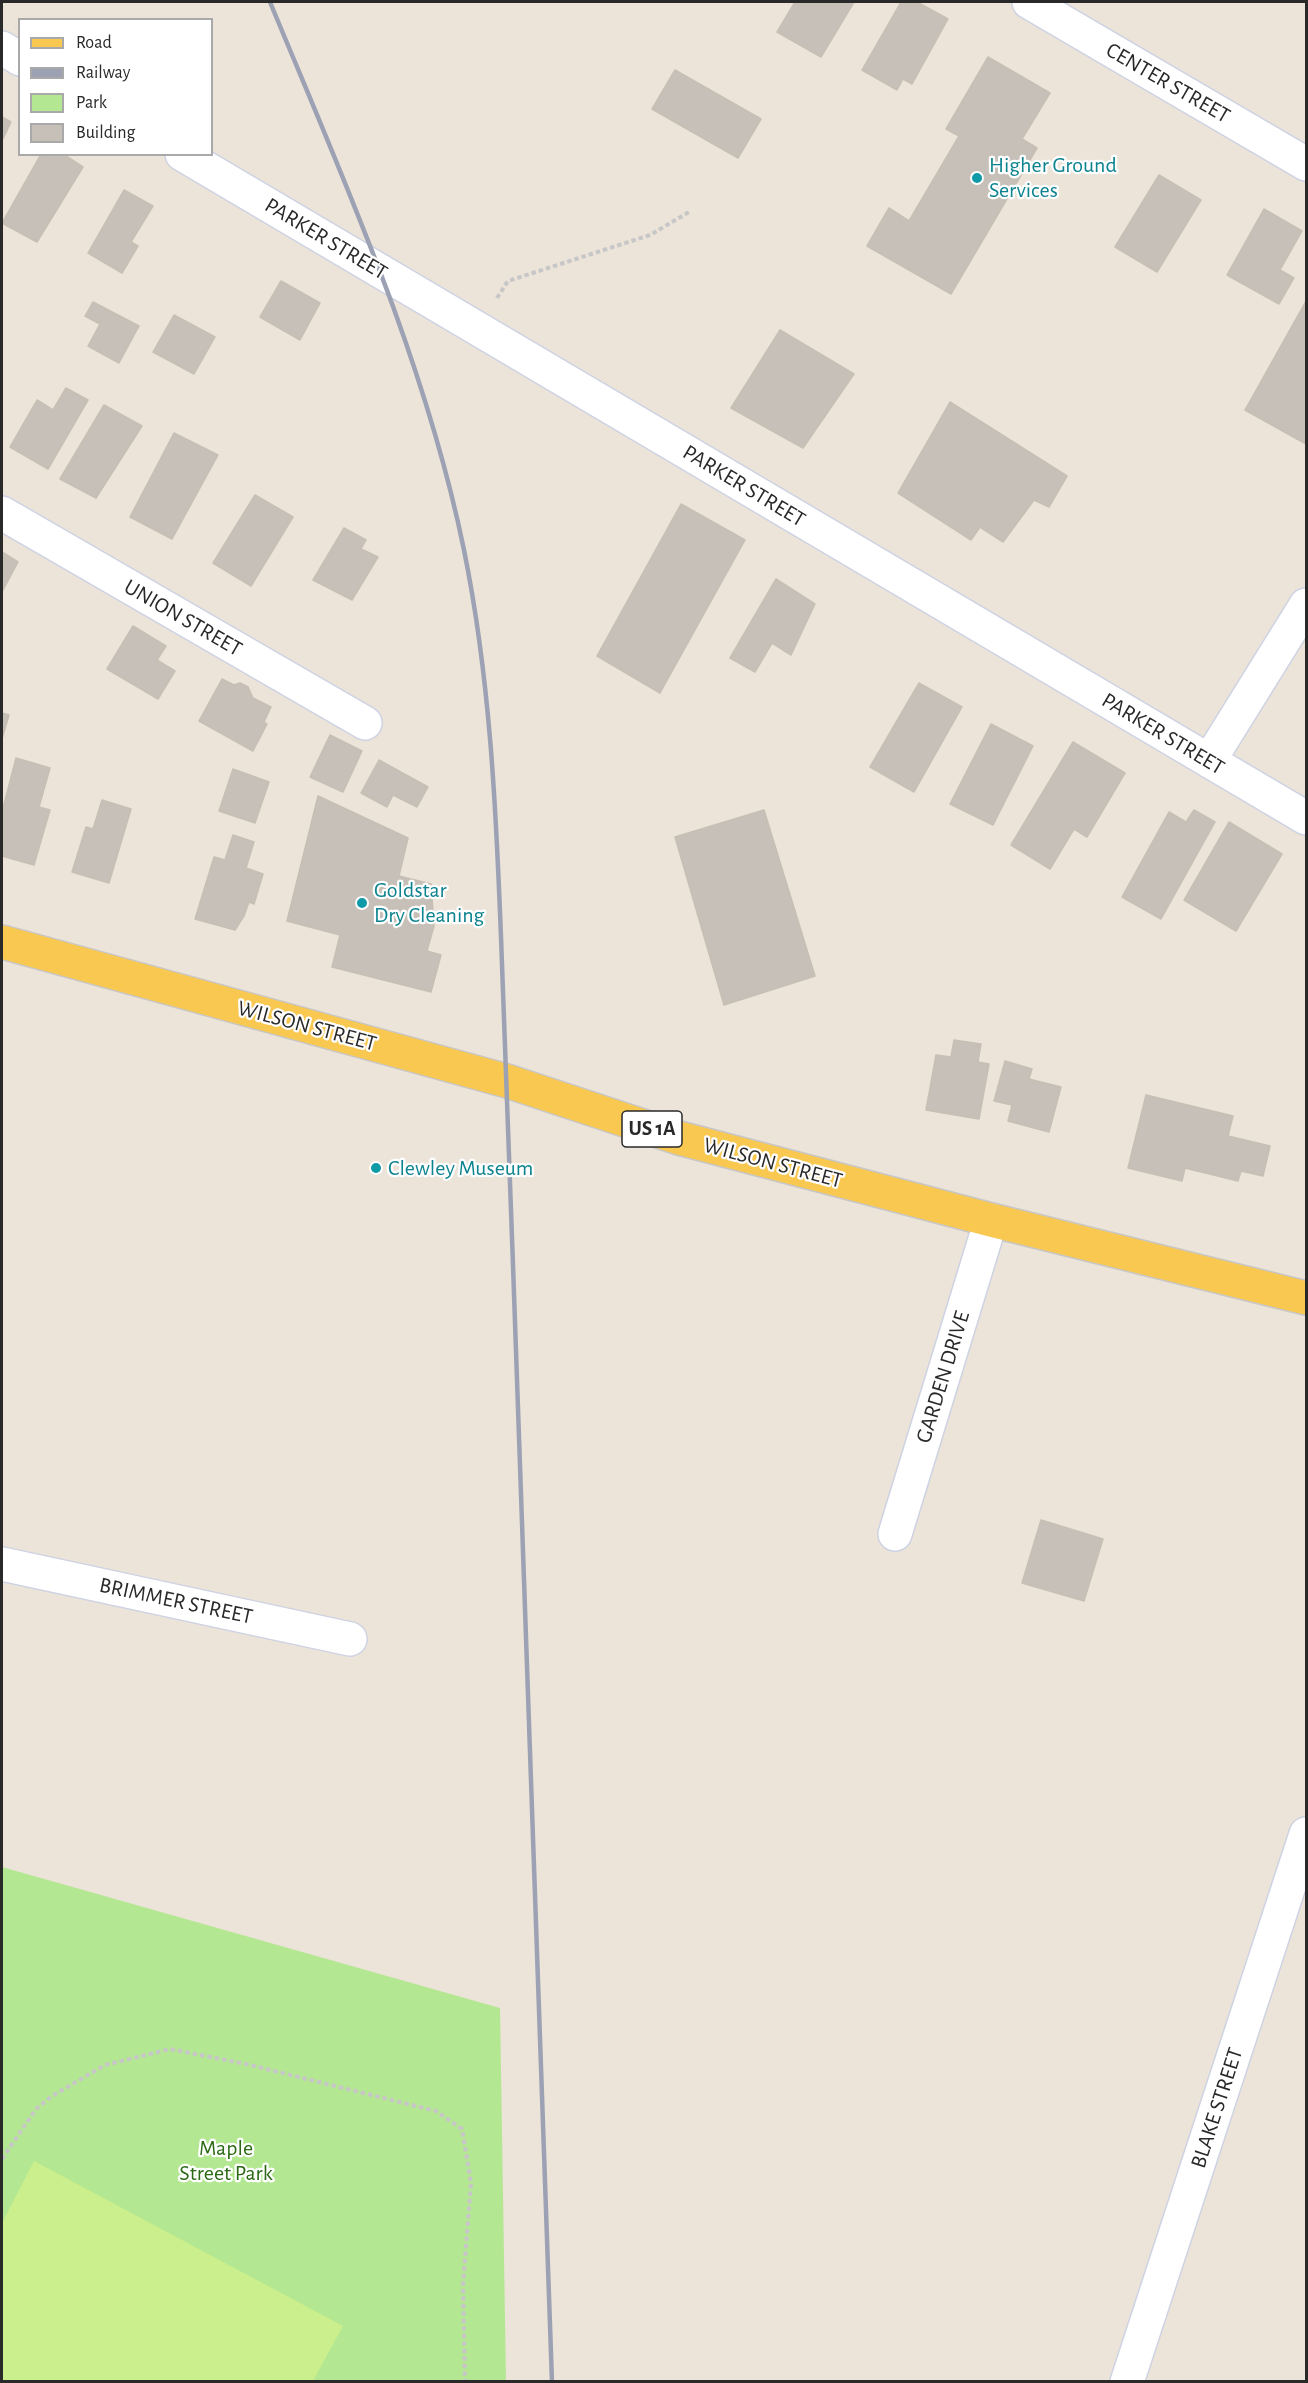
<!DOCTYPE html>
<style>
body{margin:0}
#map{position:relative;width:1308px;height:2383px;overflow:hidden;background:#ece3d9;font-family:"Alegreya Sans",sans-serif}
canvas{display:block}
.frame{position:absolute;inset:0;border:3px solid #292929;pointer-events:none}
.legend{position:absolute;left:18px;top:18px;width:195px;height:138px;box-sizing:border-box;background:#fff;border:2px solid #a9a9a9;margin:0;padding:8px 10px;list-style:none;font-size:18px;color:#292929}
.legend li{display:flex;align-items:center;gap:12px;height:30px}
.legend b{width:30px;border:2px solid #a9a9a9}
</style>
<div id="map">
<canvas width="1308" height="2383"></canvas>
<div class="frame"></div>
<ul class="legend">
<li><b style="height:8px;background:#f9c851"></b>Road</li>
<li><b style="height:8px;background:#9ca1b4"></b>Railway</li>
<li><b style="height:16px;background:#b4e791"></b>Park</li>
<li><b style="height:16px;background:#c7c0b9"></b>Building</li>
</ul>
</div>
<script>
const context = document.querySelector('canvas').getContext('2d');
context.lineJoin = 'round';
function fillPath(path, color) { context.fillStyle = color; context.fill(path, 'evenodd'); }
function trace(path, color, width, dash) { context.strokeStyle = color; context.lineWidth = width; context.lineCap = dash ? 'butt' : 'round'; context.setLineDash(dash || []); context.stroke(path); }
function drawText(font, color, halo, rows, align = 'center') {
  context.font = font + ' "Alegreya Sans",sans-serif'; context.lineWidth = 4.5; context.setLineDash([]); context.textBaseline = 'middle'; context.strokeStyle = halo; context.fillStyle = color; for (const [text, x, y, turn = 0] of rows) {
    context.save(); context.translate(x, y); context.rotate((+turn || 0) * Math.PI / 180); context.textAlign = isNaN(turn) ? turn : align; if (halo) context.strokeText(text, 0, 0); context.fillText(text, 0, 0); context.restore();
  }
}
const green = new Path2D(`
 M2,1867L500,2008L506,2381H2Z`);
const pitch = new Path2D(`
 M34,2161L343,2326L313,2381H2V2223Z`);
const building = new Path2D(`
 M795,2H854L821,57L777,32Z
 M901,2H917L948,19L912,84L903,79L897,90L862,70Z
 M988,57L1050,93L1022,139L1037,148L951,294L867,246L889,208L909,221L959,136L946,129Z
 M675,70L761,119L738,158L652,109Z
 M2,117L11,122L2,141Z
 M41,154H63L83,167L37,242L2,223Z
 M1159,175L1201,200L1157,272L1115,247Z
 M124,190L153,206L131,242L138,246L122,273L88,253Z
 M1264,209L1302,231L1280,270L1294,278L1279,304L1227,275Z
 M281,281L320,303L300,340L260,317Z
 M1306,301V444L1245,410Z
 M93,302L139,326L119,363L88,346L100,324L85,316Z
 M174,315L215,337L194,374L153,352Z
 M780,330L854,374L803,448L731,408Z
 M66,388L88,400L48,469L10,447L37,400L53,410Z
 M950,402L1067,476L1049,507L1034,500L1003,542L980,527L971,540L898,493Z
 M104,405L142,426L96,498L60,479Z
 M174,433L218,455L172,539L130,517Z
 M255,495L293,517L251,586L213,563Z
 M681,504L745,540L660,693L597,656Z
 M344,528L366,540L361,549L378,557L352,600L313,580Z
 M2,552L18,562L2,592Z
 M776,579L815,604L791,655L772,643L755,672L730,658Z
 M133,626L166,646L157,660L175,671L158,699L107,669Z
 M222,679L234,685L240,683L248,687L253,698L271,707L264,722L267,724L253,751L199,721Z
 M919,683L962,707L914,792L870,767Z
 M2,713L9,715L2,739Z
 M991,724L1033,746L993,825L950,804Z
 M330,735L362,751L343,792L310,777Z
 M1073,742L1125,773L1087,837L1074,829L1050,869L1011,845Z
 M16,758L50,768L39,807L50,810L34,865L2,856V812Z
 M379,760L428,787L417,807L393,795L387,807L361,793Z
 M233,769L269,782L255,823L219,811Z
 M318,796L408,838L399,876L431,884L434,926L427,951L441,955L431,992L332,967L340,935L287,921Z
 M102,800L131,809L109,883L72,872L86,827L93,829Z
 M764,810L815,976L724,1005L675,837Z
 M1194,810L1215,822L1161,919L1122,897L1169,812L1186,822Z
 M1229,822L1282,854L1236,931L1184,900Z
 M233,835L254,842L246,868L263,874L254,904L249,902L244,916L235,930L195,919L214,857L225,860Z
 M954,1040L981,1044L978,1062L989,1064L979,1119L926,1110L936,1055L951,1057Z
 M1005,1061L1032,1069L1029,1079L1061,1087L1049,1132L1008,1121L1012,1105L994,1101Z
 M1146,1095L1233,1116L1228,1136L1270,1146L1263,1176L1241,1171L1238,1181L1185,1168L1182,1181L1128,1168Z
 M1041,1520L1103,1539L1084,1601L1022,1583Z`);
const path = new Path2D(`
 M497,298L508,281L650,235L689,212
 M2,2159L36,2109L52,2096L105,2065L170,2049L246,2064L436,2111L462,2129L471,2183L463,2285L465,2382`);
const street = new Path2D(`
 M1029,2L1306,164
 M2,48L20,59
 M182,154L1306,818
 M2,513L365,723
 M1209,761L1306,605
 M895,1534L991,1220
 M2,1564L350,1639
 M1127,2382L1306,1834`);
const primary = new Path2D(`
 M2,942L507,1081L679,1138L991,1220L1306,1298`);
const rail = new Path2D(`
 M270,2C344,181 425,360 464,550C490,678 496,807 501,937C505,1046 509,1155 513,1265C526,1637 539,2009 552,2382`);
const markers = [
 [977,178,6,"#0f9aa8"],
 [362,903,6,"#0f9aa8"],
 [376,1168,6,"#0f9aa8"]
];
const shields = [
 [652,1129,60]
];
const shieldNames = [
 ["US 1A",652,1129]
];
const streetNames = [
 ["CENTER STREET",1168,83,30],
 ["PARKER STREET",326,239,31],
 ["PARKER STREET",744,486,31],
 ["UNION STREET",183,618,30],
 ["PARKER STREET",1163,734,31],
 ["WILSON STREET",307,1026,15],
 ["WILSON STREET",773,1163,15],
 ["GARDEN DRIVE",943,1377,-73],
 ["BRIMMER STREET",176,1601,12],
 ["BLAKE STREET",1217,2108,-72]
];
const cultureNames = [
 ["Higher Ground",989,165],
 ["Services",989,190],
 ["Goldstar",374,890],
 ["Dry Cleaning",374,915],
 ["Clewley Museum",388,1168]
];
const parkNames = [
 ["Maple",226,2148],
 ["Street Park",226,2173]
];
fillPath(green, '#b4e791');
fillPath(pitch, '#cbef8c');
fillPath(building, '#c7c0b9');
trace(building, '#c7bfb3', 1.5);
trace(street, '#ced3e3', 36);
trace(primary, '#c7c7c7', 36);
trace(path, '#c7c7c7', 4, [4.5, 3]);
trace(street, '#fff', 33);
trace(primary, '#f9c851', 33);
trace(rail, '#9ca1b4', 4.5);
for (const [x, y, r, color] of markers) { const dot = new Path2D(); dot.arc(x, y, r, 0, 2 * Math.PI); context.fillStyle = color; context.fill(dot); trace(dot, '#fff', 2); }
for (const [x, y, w] of shields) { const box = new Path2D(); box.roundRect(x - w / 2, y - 18, w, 36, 4.5); context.fillStyle = '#fff'; context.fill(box); trace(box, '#292929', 1.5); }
drawText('bold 21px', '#292929', null, shieldNames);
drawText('22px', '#292929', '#fff', streetNames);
drawText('22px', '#0d838f', '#fff', cultureNames, 'left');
drawText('22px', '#2b6915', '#fff', parkNames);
</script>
